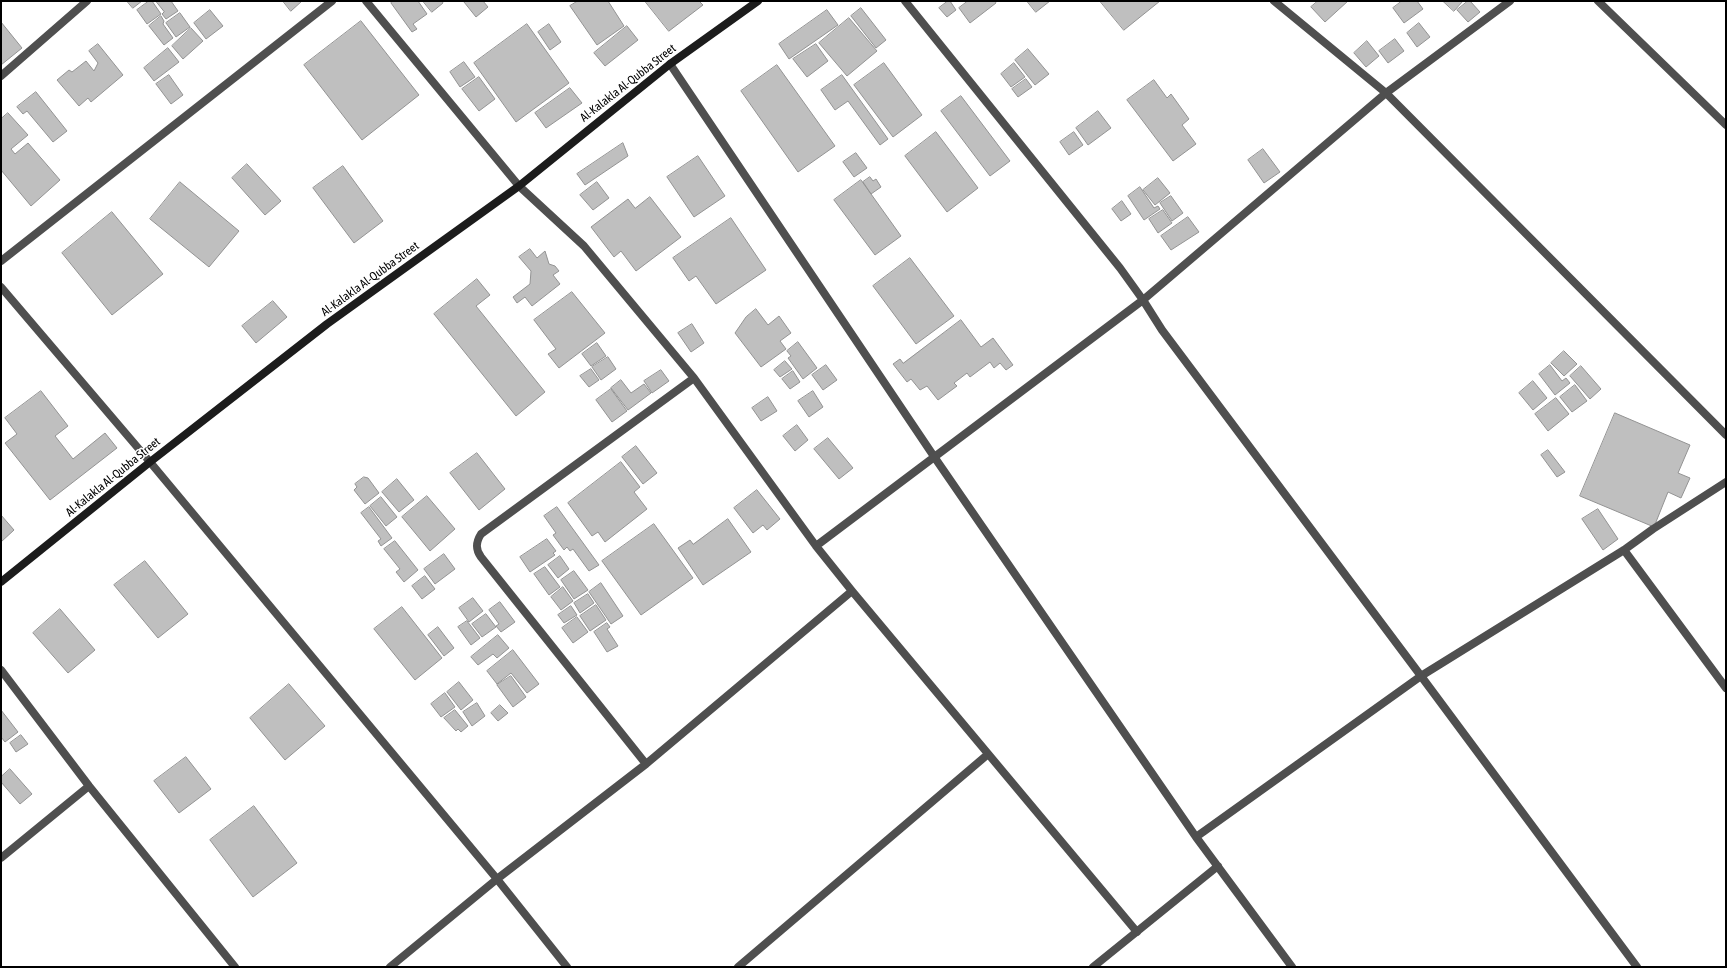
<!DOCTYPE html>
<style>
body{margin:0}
#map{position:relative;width:1727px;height:968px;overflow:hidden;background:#fff;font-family:"Asap Condensed",sans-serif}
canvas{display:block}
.frame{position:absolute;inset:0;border:2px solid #000;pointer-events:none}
</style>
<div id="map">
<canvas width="1727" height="968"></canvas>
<div class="frame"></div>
</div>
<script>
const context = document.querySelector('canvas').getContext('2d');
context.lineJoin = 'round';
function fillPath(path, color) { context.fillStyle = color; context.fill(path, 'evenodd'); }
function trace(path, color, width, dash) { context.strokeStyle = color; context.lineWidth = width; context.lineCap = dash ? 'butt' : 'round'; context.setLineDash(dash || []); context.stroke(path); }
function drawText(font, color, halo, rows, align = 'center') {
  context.font = font + ' "Asap Condensed",sans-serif'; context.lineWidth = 3; context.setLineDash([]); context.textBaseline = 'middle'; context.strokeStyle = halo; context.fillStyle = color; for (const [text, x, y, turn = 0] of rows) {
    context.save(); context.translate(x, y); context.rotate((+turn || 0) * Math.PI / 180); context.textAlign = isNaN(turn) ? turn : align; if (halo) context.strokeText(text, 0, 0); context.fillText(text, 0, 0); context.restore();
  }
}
const building = new Path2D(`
 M127,1H142L133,8Z
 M149,1H152L161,14L147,24L137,10Z
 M156,1H171L178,11L166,19L162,14L164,12Z
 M283,1H302L291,11Z
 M394,1H418L427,14L413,24L417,29L412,32L391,3Z
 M423,1H442L443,3L432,12Z
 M466,1H483L488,7L476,17L464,2Z
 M578,1H608L624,26L597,45L570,6Z
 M645,1H699L703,5L669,31Z
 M948,1H950L956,10L947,17L939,8Z
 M968,1H995L996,3L970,23L959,8Z
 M1027,1H1050L1036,12Z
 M1100,1H1160L1124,30Z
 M1318,1H1348L1325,22L1311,7Z
 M1402,1H1417L1423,9L1404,23L1393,8Z
 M1443,1H1463L1454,11Z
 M1468,1H1470L1480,12L1468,22L1457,10Z
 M861,8L886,40L876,48L851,16Z
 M210,10L223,26L206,39L194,23Z
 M827,10L838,25L789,59L779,44Z
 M180,13L190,27L176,37L166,23Z
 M161,16L164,21L163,24L173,38L164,45L149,26Z
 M849,18L877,51L847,76L819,43Z
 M361,21L419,95L362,140L304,65Z
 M1,22L22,48L1,65Z
 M1419,23L1430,37L1417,47L1407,33Z
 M527,24L569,83L516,122L474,63Z
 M549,24L561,42L550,50L538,32Z
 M627,26L638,40L605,66L594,53Z
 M191,28L203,41L183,59L172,46Z
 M1395,39L1404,51L1388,63L1379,51Z
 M1367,41L1379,56L1366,67L1354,53Z
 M98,44L123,75L91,102L88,98L79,106L57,80L69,70L72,72L86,61L94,71L98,63L89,51Z
 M816,44L828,61L807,77L793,59Z
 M168,48L179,62L154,81L144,68Z
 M1028,49L1049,74L1035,85L1015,60Z
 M464,62L475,77L460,87L450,72Z
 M884,63L922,115L893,137L854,85Z
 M1014,63L1025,77L1011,87L1001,74Z
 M777,65L835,146L798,172L741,91Z
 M169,75L183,95L171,104L156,84Z
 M842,75L888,139L880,145L848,101L835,110L821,90Z
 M479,77L495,99L479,111L462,89Z
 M1026,79L1032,87L1018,97L1012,89Z
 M1154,80L1167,98L1171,94L1189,119L1182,125L1196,144L1173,161L1127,100Z
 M570,88L582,103L546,128L535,113Z
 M36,92L67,131L53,142L27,111L23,114L17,107Z
 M961,96L1010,161L990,176L941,111Z
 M1098,111L1111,128L1088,145L1076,128Z
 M8,113L28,135L11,149L15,154L28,143L60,180L31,206L1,170V119Z
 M936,132L978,188L947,212L905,156Z
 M1074,132L1083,145L1069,155L1060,142Z
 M623,143L628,156L585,185L577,174Z
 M1263,149L1280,172L1264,183L1248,160Z
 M856,153L867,168L854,177L843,162Z
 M698,156L725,196L694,217L667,177Z
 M247,164L281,201L265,215L232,178Z
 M343,166L383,221L354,243L313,188Z
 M870,177L873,181L876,179L881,187L871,194L863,182Z
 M1158,178L1170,193L1155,205L1143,190Z
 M861,180L901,236L875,255L834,200Z
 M180,182L239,231L209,267L150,219Z
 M597,182L609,198L593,210L580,195Z
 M1140,187L1154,208L1158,206L1160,209L1144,220L1128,196Z
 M1171,196L1183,213L1172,221L1160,203Z
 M650,197L681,237L636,271L621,251L614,257L591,227L628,199L635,208Z
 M1122,201L1131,214L1121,221L1112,209Z
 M1163,210L1172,223L1158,233L1149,219Z
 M112,212L163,274L112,315L62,253Z
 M1188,217L1199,232L1171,250L1161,236Z
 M731,218L766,270L716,304L696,276L689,281L673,258Z
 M530,249L537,258L545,251L549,264L555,266L559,271L553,275L560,284L532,306L525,297L517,303L513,297L530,284L531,271L519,257Z
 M910,258L954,316L916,344L873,286Z
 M477,279L490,295L476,306L545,392L516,416L434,314Z
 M572,292L605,333L559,368L548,354L556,349L534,320Z
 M273,301L287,317L256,343L242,326Z
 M756,309L768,325L779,316L791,333L780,341L786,349L761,367L735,333L746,317Z
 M961,320L981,347L993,338L1013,365L1006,370L1000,363L994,368L990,362L970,377L967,373L954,383L957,386L938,400L927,386L920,390L911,379L907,382L893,364L900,359L903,363Z
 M692,324L704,343L691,352L678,333Z
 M798,342L817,368L803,379L788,358L791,356L787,351Z
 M597,343L606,356L591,366L582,354Z
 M1564,351L1577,364L1564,376L1551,363Z
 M608,357L616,369L601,380L592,367Z
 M785,361L792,369L780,377L774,370Z
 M826,365L837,380L823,390L812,375Z
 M1550,365L1562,381L1566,378L1570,383L1555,395L1539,374Z
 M1581,366L1601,389L1590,399L1570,376Z
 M591,369L599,380L589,387L580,376Z
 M661,370L669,381L652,393L644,381Z
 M793,371L800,382L790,389L782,379Z
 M621,380L631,393L644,384L651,393L628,410L611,388Z
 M1533,381L1547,398L1533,410L1519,393Z
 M1575,385L1587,401L1572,412L1560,397Z
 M611,389L627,411L612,422L596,400Z
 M41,391L68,426L55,436L73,459L105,433L117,448L50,500L5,443L17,434L5,418Z
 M813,391L823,407L809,417L798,401Z
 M768,397L777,411L761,421L752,408Z
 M1556,398L1569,414L1548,431L1535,414Z
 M1615,413L1690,445L1678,473L1690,478L1681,498L1668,492L1654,527L1580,496Z
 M797,425L808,440L795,451L783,436Z
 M828,438L853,468L839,479L814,449Z
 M636,446L657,473L643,484L622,457Z
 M1548,450L1565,472L1557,477L1541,455Z
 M477,453L505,489L479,510L450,473Z
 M621,462L640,487L634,492L647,509L605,542L598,532L592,536L568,503Z
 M364,477L368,478L379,493L365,504L354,490L357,487L355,484Z
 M397,479L414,500L399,512L382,492Z
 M757,490L780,519L767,530L763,525L753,533L734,508Z
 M427,496L455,529L430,551L402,517Z
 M381,497L397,517L386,526L370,506Z
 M369,507L392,538L381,546L378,541L381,539L361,513Z
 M557,507L599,565L589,571L573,549L570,551L567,547L564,550L553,535L556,533L544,516Z
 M1598,509L1618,539L1603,550L1582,519Z
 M1,515L14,530L1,542Z
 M728,519L751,552L703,585L678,548L690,540L693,544Z
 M654,524L693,578L641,615L602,561Z
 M547,539L556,551L553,553L555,555L530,572L520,557Z
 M395,541L418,570L404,582L396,572L400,569L384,549Z
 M444,554L455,569L435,584L424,569Z
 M560,556L569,569L558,578L548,565Z
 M145,561L188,614L158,638L114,585Z
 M545,567L560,587L549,595L534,574Z
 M574,571L588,590L574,599L561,580Z
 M425,576L435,589L422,599L412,586Z
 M601,583L623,616L611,624L589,592Z
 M563,587L573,601L561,610L551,597Z
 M588,594L594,603L580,613L574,603Z
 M473,598L483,611L469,622L459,608Z
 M500,602L515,622L501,632L496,626L499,624L489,610Z
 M596,605L606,620L590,631L580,616Z
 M571,606L577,615L564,623L558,615Z
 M402,607L442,658L415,680L374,629Z
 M60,609L95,650L68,673L33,633Z
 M486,614L496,627L482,637L472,624Z
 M577,617L588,632L573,643L562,628Z
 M467,621L480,638L471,645L458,627Z
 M607,623L610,627L607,629L618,646L607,652L594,632Z
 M438,627L454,648L444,656L428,635Z
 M498,635L509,648L497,658L493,654L478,665L471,657Z
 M513,650L539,684L527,693L511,673L497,684L487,671Z
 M511,676L526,697L513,707L497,685Z
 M459,682L473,700L461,710L447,692Z
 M289,684L325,726L285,760L250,718Z
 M445,693L455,707L441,717L431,704Z
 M477,703L485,716L472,726L463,712Z
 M500,705L508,713L498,721L491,713Z
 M1,710L18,732L5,742L1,737Z
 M455,710L468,726L461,732L458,729L456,731L444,718Z
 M21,735L28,744L16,752L10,743Z
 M186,757L211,789L179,813L154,781Z
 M10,769L32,794L20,804L1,782V777Z
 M254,806L297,863L253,897L210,840Z`);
const street = new Path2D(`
 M366,1L519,186L584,246L694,378L816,546L852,591L1137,932
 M905,1L1120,268L1143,300L1162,330L1421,676L1637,967
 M1274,1L1386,93L1726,435
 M1598,1L1726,125
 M670,64L935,458L1196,837L1292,967
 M1,76L87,1
 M1,261L332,1
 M1,287L150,462L497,879L567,967
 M816,546L1143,300L1386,93L1510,1
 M1624,550L1726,688
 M1,670L89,786L235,967
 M646,764L481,557C475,549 476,542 481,534L694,378
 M1196,837L1421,676L1624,550L1653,529L1726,482
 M1,858L89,786
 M390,967L497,879L646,764L852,591
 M738,967L987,755
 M1093,967L1218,866`);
const secondary = new Path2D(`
 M1,582L150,462L327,324L519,186L670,64L758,1`);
const streetNames = [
 ["Al-Kalakla Al-Qubba Street",628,83,-38],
 ["Al-Kalakla Al-Qubba Street",370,279,-36],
 ["Al-Kalakla Al-Qubba Street",113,477,-39]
];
fillPath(building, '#bfbfbf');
trace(building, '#939393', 1);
trace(street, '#4f4f4f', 8);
trace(secondary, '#1c1c1c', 8);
drawText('12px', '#000', '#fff', streetNames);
</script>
